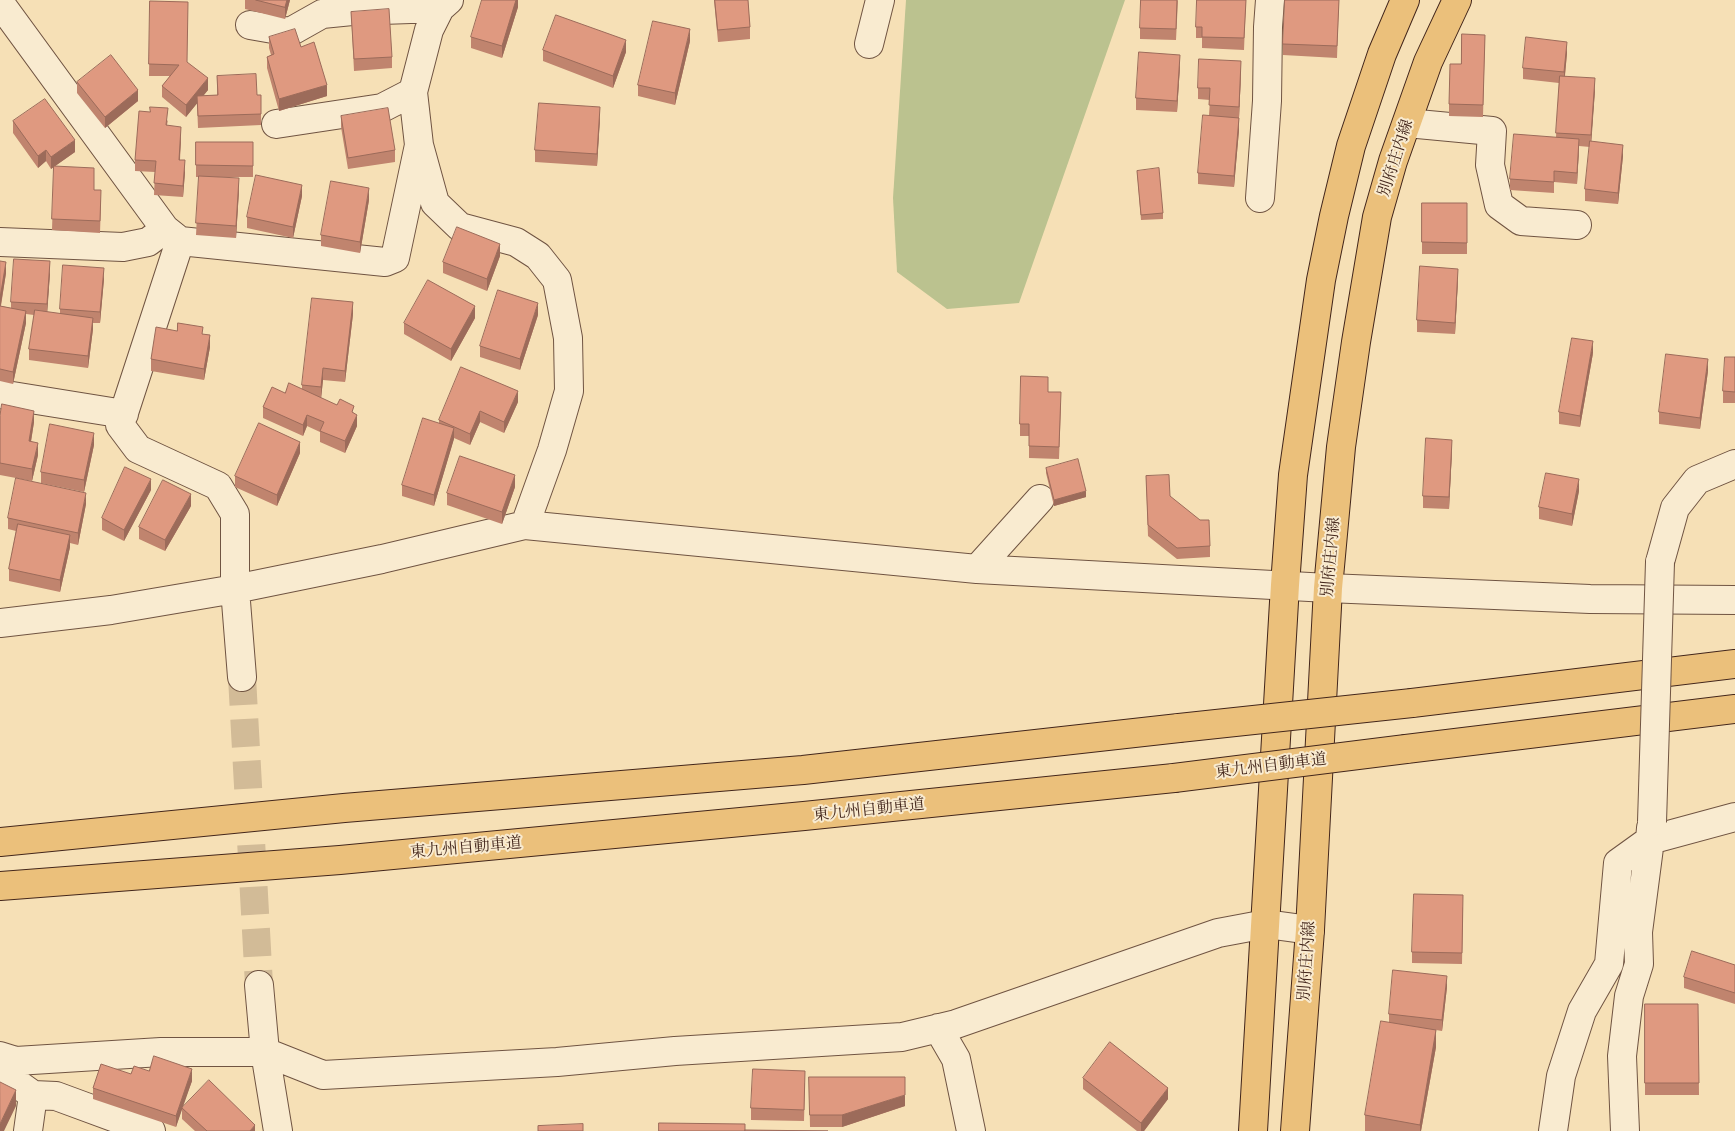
<!DOCTYPE html>
<meta charset="utf-8">
<style>
body{margin:0}
canvas{display:block;background:#f6e0b6}
</style>
<canvas width="1735" height="1131"></canvas>
<script>
const context = document.querySelector('canvas').getContext('2d');
context.lineJoin = 'round';
function fillPath(path, color) { context.fillStyle = color; context.fill(path, 'evenodd'); }
function trace(path, color, width, dash) { context.strokeStyle = color; context.lineWidth = width; context.lineCap = dash ? 'butt' : 'round'; context.setLineDash(dash || []); context.stroke(path); }
function drawText(font, color, halo, rows, align = 'center') {
  context.font = font + ' "EB Garamond","Noto Serif JP",serif'; context.lineWidth = 4; context.setLineDash([]); context.textBaseline = 'middle'; context.strokeStyle = halo; context.fillStyle = color; for (const [text, x, y, turn = 0] of rows) {
    context.save(); context.translate(x, y); context.rotate((+turn || 0) * Math.PI / 180); context.textAlign = isNaN(turn) ? turn : align; if (halo) context.strokeText(text, 0, 0); context.fillText(text, 0, 0); context.restore();
  }
}
const green = new Path2D(`
 M906,0H1125L1019,303L947,309L897,272L893,198Z`);
const minorTunnel = new Path2D(`
 M242,677L259,985`);
const minor = new Path2D(`
 M449,0L440,8L429,30L413,92L419,145L435,203L460,227L516,242L538,256L557,280L568,338L569,391L552,450L525,525
 M0,3L165,229L180,241L385,262L395,258L419,145
 M250,25L290,32L322,14L352,11L440,8
 M869,44L880,0
 M1407,123L1492,131L1490,165L1499,205L1521,221L1577,225
 M276,124L382,108L413,92
 M1260,198L1267,101L1268,27L1270,0
 M180,241L120,425L138,449L218,486L235,514V589L242,677
 M0,242L123,247L148,242L165,229
 M0,394L124,414
 M1660,562L1675,508L1697,480L1735,464
 M977,569L1040,499
 M0,623L111,610L235,589L382,559L525,525L977,569L1328,588L1590,599L1735,600
 M259,985L265,1052L278,1131
 M938,1028L956,1059L971,1131
 M0,1056L16,1061L161,1052H265L323,1075L557,1062L675,1051L902,1037L956,1024L1218,933L1266,924L1310,930
 M0,1074L5,1075L33,1095
 M28,1131L33,1095L56,1096L151,1131
 M1553,1131L1561,1076L1582,1011L1609,964L1618,863L1650,840L1651,828
 M1625,1131L1622,1056L1629,996L1639,964L1638,932L1650,840L1735,817`);
const major = new Path2D(`
 M1253,1131L1285,585L1293,475L1321,280L1334,216L1351,146L1382,54L1405,0
 M1295,1131L1310,930L1328,588L1341,447L1356,342L1377,217L1393,161L1428,62L1457,0`);
const highway = new Path2D(`
 M1412,703L1735,664
 M1406,749L1735,709
 M0,842L344,808L803,770L1179,728
 M0,886L340,860L804,816L1174,778`);
const minorBridge = new Path2D(`
 M1652,822L1660,562`);
const highwayBridge = new Path2D(`
 M1179,728L1412,703
 M1174,778L1406,749`);
const wall = new Path2D(`
 M245,0H290L285,19L245,9Z
 M518,0V7L502,58L471,48V37Z
 M714,0H748L750,27V39L718,42Z
 M1178,0L1176,40L1140,39V28Z
 M1246,0L1244,50L1202,48V38H1196V27Z
 M1339,0L1337,58L1283,55V44Z
 M150,1L187,62L208,90L203,96L217,95V76L257,95L261,114V125L198,128L197,103L186,117L162,97V86L170,76H149Z
 M351,12L392,57V68L354,71Z
 M1485,35L1483,117L1449,116V104L1461,64Z
 M269,37L301,47L327,96L279,111L267,68V57L271,55L269,48Z
 M690,41L675,105L638,96V85Z
 M543,50L626,52L613,88L543,61Z
 M1567,53L1565,76L1595,90L1591,141L1623,156L1618,204L1585,201V189L1590,147L1579,146L1577,184L1554,182V193L1510,190V179L1556,137L1559,83L1523,79V68Z
 M1180,66L1177,112L1136,110V98Z
 M1241,73L1239,118V130L1234,187L1198,184V173L1209,115L1210,100L1198,99V88Z
 M77,82L138,101L105,128L77,93Z
 M341,116L395,150V162L348,169L341,127Z
 M600,118L597,166L535,162V150Z
 M168,120L167,125L181,138L180,160L185,172L183,197L154,195L155,172L135,171V160Z
 M13,121L75,152L55,166L94,190L101,201L100,233L52,230L54,166L51,169L46,161L38,168L13,133Z
 M196,142H253V177H216L239,190L236,238L196,235L199,177H196Z
 M1137,171L1163,213V219L1141,220Z
 M302,196L293,238L247,228V217Z
 M369,200L360,253L321,246V235Z
 M1422,203H1467V254H1422Z
 M500,256L487,291L443,273V262Z
 M0,261L6,273L1,306L11,308V302L50,273L47,312L60,314V309L104,279L100,323H93V329L88,368L29,360V349L34,315L26,314V323L13,384L0,381Z
 M1458,280L1455,334L1417,332V320Z
 M353,314L345,382L323,380L321,398L354,413L357,426L345,453L320,442V432L307,426L303,436L263,418V407L285,393L302,389V385Z
 M538,315L520,370L480,357V346Z
 M475,318L451,361L404,334V323Z
 M177,331L203,334L210,347L204,380L151,371V359Z
 M1593,353L1580,427L1559,424V412Z
 M1735,357V403H1723V391Z
 M1708,371L1700,429L1659,424V412Z
 M1048,392L1061,404L1059,459L1029,458V436H1020V424Z
 M518,402L504,433L480,422L470,445L454,438L434,506L402,496V485L439,423V420Z
 M0,416L34,422L31,442L38,455L32,481L0,475Z
 M94,445L84,492L41,483V472Z
 M1452,451L1449,509L1423,508V496Z
 M300,453L277,506L235,487V476Z
 M1046,468L1086,497L1054,506L1046,473Z
 M1146,476L1170,496L1210,546V557L1177,559L1148,536Z
 M515,487L502,524L447,505V493Z
 M151,490L124,541L102,530V518Z
 M1579,491L1572,526L1539,519V507Z
 M86,504L78,545L70,543V547L60,592L9,581V569L16,531L8,529V518Z
 M191,506L165,551L139,539V527Z
 M1463,907L1462,964L1412,963V952Z
 M1735,965V1004L1684,988V977Z
 M1447,987L1442,1031L1436,1030V1047L1421,1131H1365V1115L1389,1022V1014Z
 M1645,1004H1698L1699,1095H1645Z
 M149,1071L192,1081L182,1107L255,1131H195L182,1119V1108L176,1127L93,1099V1088L131,1074Z
 M809,1077L905,1106L842,1127H810Z
 M1083,1078L1168,1099L1144,1131H1137L1083,1089Z
 M805,1083L804,1121L751,1120V1108Z`);
const shadedWall = new Path2D(`
 M287,0H290L285,19V7Z
 M516,0H518V7L502,58V46Z
 M690,29V41L675,105V93Z
 M626,40V52L613,88V76Z
 M1567,42V53L1564,84V72Z
 M1180,55V66L1177,112V101Z
 M1241,61V73L1239,118V107Z
 M208,78V90L186,117V105Z
 M1595,78V90L1591,147V135Z
 M327,85V96L279,111V99Z
 M138,90V101L105,128V117Z
 M600,107V118L597,166V154Z
 M1239,118V130L1234,187V176Z
 M181,127V138L179,171V160Z
 M1579,139V150L1577,184V173Z
 M75,140V152L51,169V157Z
 M1623,145V156L1618,204V193Z
 M46,150V161L38,168V156Z
 M185,160V172L183,197V186Z
 M239,178V190L236,238V226Z
 M302,185V196L293,238V227Z
 M369,188V200L360,253V242Z
 M500,244V256L487,291V279Z
 M50,261V273L47,316V304Z
 M6,262V273L0,310V298Z
 M104,268V279L100,323V312Z
 M1458,269V280L1455,334V323Z
 M353,302V314L345,382V371Z
 M538,303V315L520,370V359Z
 M475,306V318L451,361V349Z
 M26,311V323L13,384V372Z
 M93,318V329L88,368V356Z
 M210,335V347L204,380V369Z
 M1593,341V353L1580,427V416Z
 M1708,359V371L1700,429V418Z
 M323,368V380L321,399V387Z
 M518,391V402L504,433V422Z
 M34,411V422L29,453V441Z
 M480,411V422L470,445V434Z
 M307,415V426L303,436V425Z
 M357,415V426L345,453V441Z
 M454,428V439L434,506V495Z
 M94,433V445L84,492V480Z
 M1452,440V451L1449,509V497Z
 M300,442V453L277,506V495Z
 M38,443V455L32,481V469Z
 M515,475V487L502,524V512Z
 M151,479V490L124,541V530Z
 M1579,479V491L1572,526V514Z
 M1086,491V497L1054,506V500Z
 M86,493V504L78,545V533Z
 M191,494V506L165,551V540Z
 M70,535V547L60,592V580Z
 M1447,976V987L1442,1031V1020Z
 M1436,1030V1047L1421,1131H1420V1125Z
 M192,1069V1081L176,1127V1116Z
 M1168,1088V1099L1144,1131H1141V1123Z
 M16,1090V1106L4,1131H0V1124Z
 M905,1095V1106L842,1127V1115Z
 M255,1125V1131H250Z`);
const building = new Path2D(`
 M256,0H287L285,7Z
 M482,0H516L502,46L471,37Z
 M715,0H748L750,27L718,30Z
 M1141,0H1177L1176,29L1140,28Z
 M1197,0H1246L1244,38L1202,37V27H1196Z
 M1285,0H1339L1337,46L1283,44Z
 M150,1L188,2L187,62L208,78L186,105L162,86L179,65L149,64Z
 M389,9L392,57L354,59L351,12Z
 M556,15L626,40L613,76L543,50Z
 M653,21L690,29L675,93L638,85Z
 M295,29L301,47L314,42L327,85L279,99L267,57L274,54L269,37Z
 M1462,34L1485,35L1483,105L1449,104L1450,64H1461Z
 M1526,37L1567,42L1564,72L1523,68Z
 M1139,52L1180,55L1177,101L1136,98Z
 M111,55L138,90L105,117L77,82Z
 M1199,59L1241,61L1239,107L1209,105L1210,88H1198Z
 M256,74L257,95H261V114L198,116L197,96L218,95L217,76Z
 M1560,76L1595,78L1591,135L1556,133Z
 M45,99L75,140L51,157L46,150L38,156L13,121Z
 M539,103L600,107L597,154L535,150Z
 M150,107L168,108L166,125L181,127L179,160H185L183,186L154,183L156,161L135,160L139,111L150,112Z
 M388,108L395,150L348,158L341,116Z
 M1203,115L1239,118L1234,176L1198,173Z
 M1514,134L1579,139L1577,173L1554,171V182L1510,179Z
 M1590,141L1623,145L1618,193L1585,189Z
 M196,142H253V166L196,165Z
 M54,166L94,168V190H101L100,221L52,219Z
 M1159,168L1163,213L1141,215L1137,171Z
 M256,175L302,185L293,227L247,217Z
 M199,176L239,178L236,226L196,223Z
 M331,181L369,188L360,242L321,235Z
 M1422,203H1467V243L1422,242Z
 M457,227L500,244L487,279L443,262Z
 M14,259L50,261L47,304L11,302Z
 M0,261L6,262L0,298Z
 M63,265L104,268L100,312L60,309Z
 M1420,266L1458,269L1455,323L1417,320Z
 M428,280L475,306L451,349L404,323Z
 M498,290L538,303L520,359L480,346Z
 M312,298L353,302L345,371L323,368L321,387L302,385Z
 M0,306L26,311L13,372L0,369Z
 M35,310L93,318L88,356L29,349Z
 M178,323L203,327L202,334L210,335L204,369L151,359L156,327L177,331Z
 M1572,338L1593,341L1580,416L1559,412Z
 M1666,354L1708,359L1700,418L1659,412Z
 M1725,357H1735V392L1723,391Z
 M461,367L518,391L504,422L480,411L470,434L439,420Z
 M1021,376L1048,377V392H1061L1059,447L1029,446V424H1020Z
 M289,383L337,405L340,399L354,406L352,412L357,415L345,441L320,431L324,422L307,415L303,425L263,407L272,387L285,393Z
 M2,404L34,411L29,441L38,443L32,469L0,463V416Z
 M423,418L454,428L434,495L402,485Z
 M259,423L300,442L277,495L235,476Z
 M50,424L94,433L84,480L41,472Z
 M1426,438L1452,440L1449,497L1423,496Z
 M460,456L515,475L502,512L447,493Z
 M1078,459L1086,491L1054,500L1046,468Z
 M125,467L151,479L124,530L102,518Z
 M1546,473L1579,479L1572,514L1539,507Z
 M1169,475L1170,496L1200,520H1209L1210,546L1177,548L1148,525L1146,476Z
 M16,478L86,493L78,533L8,518Z
 M163,480L191,494L165,540L139,527Z
 M18,524L70,535L60,580L9,569Z
 M1414,894L1463,895L1462,953L1412,952Z
 M1692,951L1735,965V993L1684,977Z
 M1393,970L1447,976L1442,1020L1389,1014Z
 M1645,1004H1698L1699,1083H1645Z
 M1381,1021L1436,1030L1420,1125L1365,1115Z
 M1110,1042L1168,1088L1141,1123L1083,1078Z
 M154,1056L192,1069L176,1116L93,1088L101,1064L131,1074L134,1066L149,1071Z
 M753,1069L805,1071L804,1110L751,1108Z
 M809,1077H905V1095L842,1115H810Z
 M209,1080L255,1125L250,1131H207L182,1108Z
 M0,1082L16,1090L0,1124Z
 M659,1123L745,1124V1131H659Z
 M583,1124V1131H538V1126Z
 M745,1130L828,1131H745Z`);
const streetNames = [
 ["別府庄内線",1396,158,-72],
 ["別府庄内線",1331,557,-85],
 ["東九州自動車道",1271,766,-7],
 ["東九州自動車道",869,810,-6],
 ["東九州自動車道",466,848,-5],
 ["別府庄内線",1307,961,-86]
];
fillPath(green, '#bbc28f');
trace(minorTunnel, '#d2bb97', 28, [28, 14]);
trace(minor, '#705442', 30);
trace(major, '#43261b', 30);
trace(highway, '#43261b', 30);
trace(minor, '#f9ebd0', 28);
trace(major, '#ebc07b', 28);
trace(highway, '#ebc07b', 28);
trace(minorBridge, '#705442', 30, []);
trace(highwayBridge, '#43261b', 30, []);
trace(minorBridge, '#f9ebd0', 28);
trace(highwayBridge, '#ebc07b', 28);
fillPath(wall, '#c0846e');
fillPath(shadedWall, '#9c6b5a');
fillPath(building, '#df9980');
trace(building, '#9c6b5a', 1);
drawText('16px', '#43261b', '#f9ebd0', streetNames);
</script>
